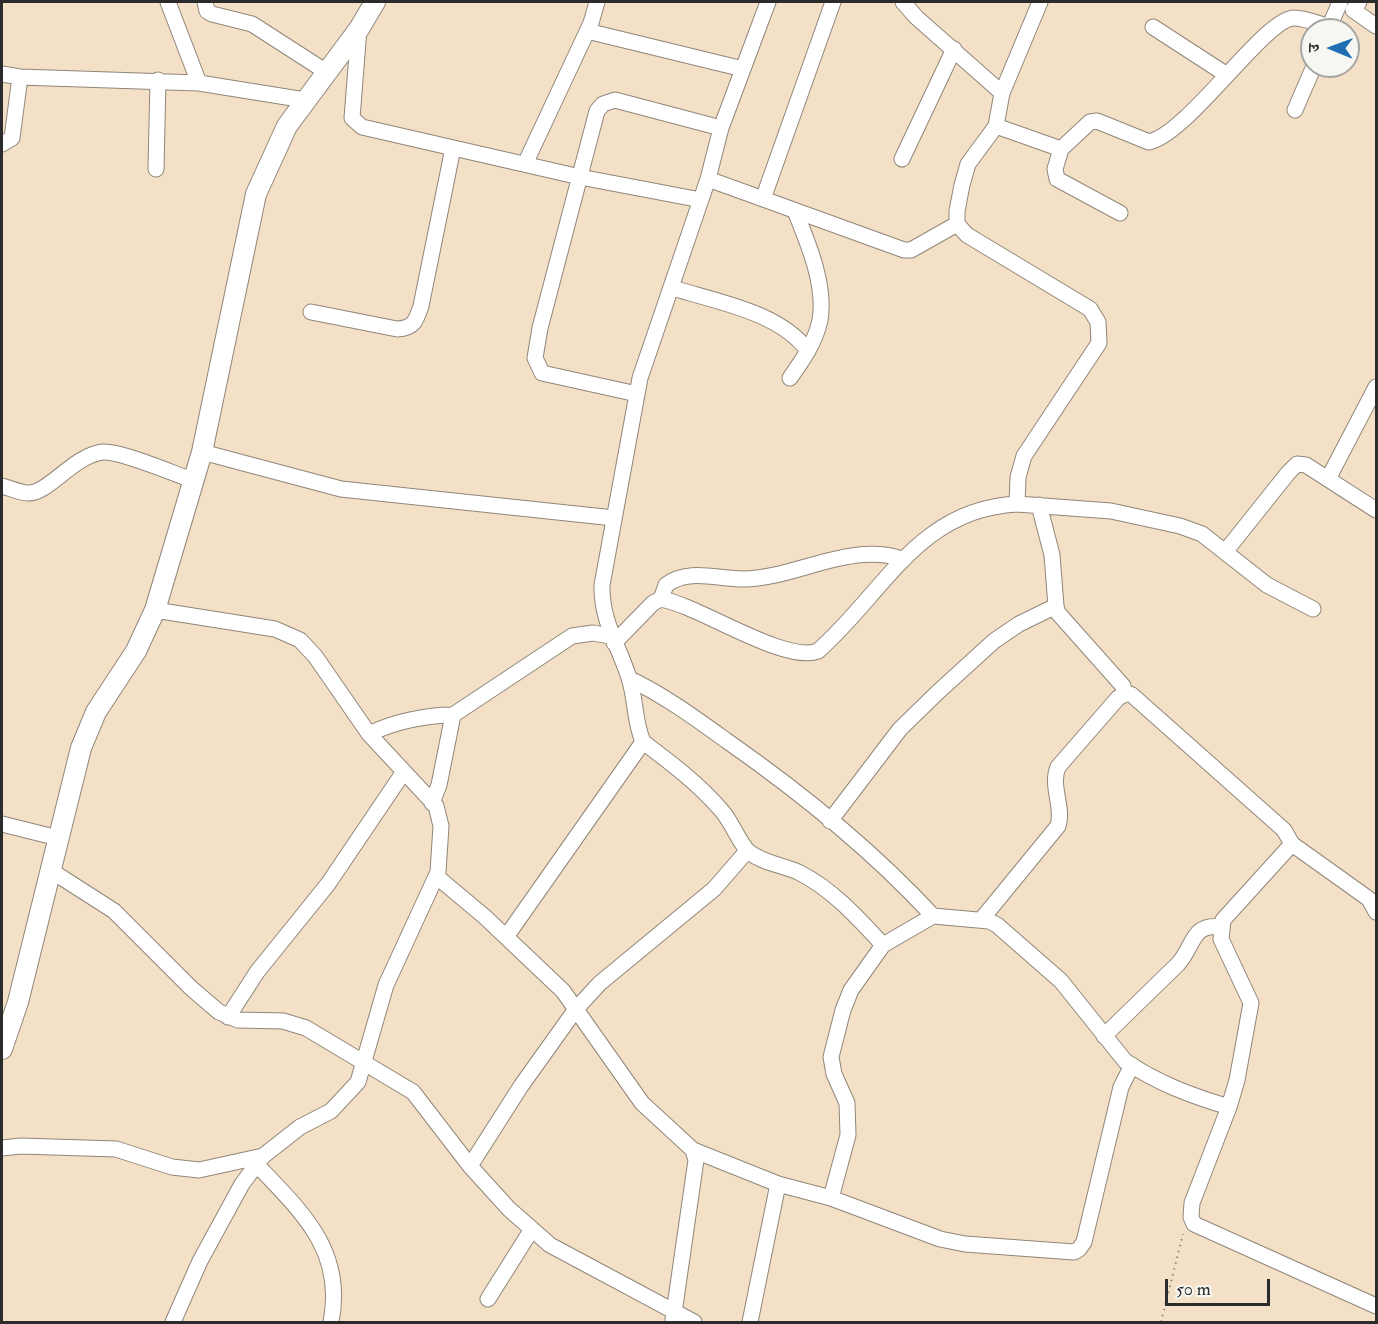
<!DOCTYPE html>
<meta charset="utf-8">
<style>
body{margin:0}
#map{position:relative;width:1378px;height:1324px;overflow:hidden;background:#f4e0c7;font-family:"IM FELL Double Pica","Noto Serif Devanagari",serif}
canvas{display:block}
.frame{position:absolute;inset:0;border:3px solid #2b2b2b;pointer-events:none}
.north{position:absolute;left:1300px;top:18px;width:60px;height:60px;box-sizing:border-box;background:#f6f6f2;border:2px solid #a5a5a2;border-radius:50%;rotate:271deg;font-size:16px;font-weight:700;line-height:24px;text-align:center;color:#2b2b2b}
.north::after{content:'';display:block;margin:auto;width:21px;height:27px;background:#1f6fb2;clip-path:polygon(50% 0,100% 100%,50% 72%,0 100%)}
.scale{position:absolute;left:1165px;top:1279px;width:105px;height:27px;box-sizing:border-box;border:3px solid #2b2b2b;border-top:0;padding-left:8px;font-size:18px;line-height:21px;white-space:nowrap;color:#2b2b2b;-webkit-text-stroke:4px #f6f6f2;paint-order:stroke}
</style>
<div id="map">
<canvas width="1378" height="1324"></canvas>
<div class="frame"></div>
<div class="north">उ</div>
<div class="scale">50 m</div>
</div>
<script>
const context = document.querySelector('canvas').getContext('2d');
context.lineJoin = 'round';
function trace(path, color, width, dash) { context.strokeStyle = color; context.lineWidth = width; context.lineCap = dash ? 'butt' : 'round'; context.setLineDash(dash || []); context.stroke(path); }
const path = new Path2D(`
 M1161,1322L1183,1234`);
const minor = new Path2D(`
 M168,2L199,83
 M205,2L207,11L212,14L252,24L325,71
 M768,2L721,128L708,179L640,378L602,585C601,621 619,646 629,678C636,699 634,721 643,742C671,763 699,784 722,811C732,822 740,845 749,852C764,864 784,865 800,873C832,889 859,919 883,945
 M1359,2L1353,10L1376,26
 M1153,27L1227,75
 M359,29L352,118L362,127L580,177L701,200
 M1328,30L1340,2
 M587,31L743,69
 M2,74L20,77L199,83L305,100
 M1002,93L1040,2
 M1295,110L1314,66
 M996,126L1061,149L1090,122L1097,121L1149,142C1189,133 1265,18 1294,18C1305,18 1319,24 1330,27
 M2,144L12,138L20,77
 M1061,149L1055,169L1057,179L1120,213
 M902,159L954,49
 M525,164L591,23L597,2
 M156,169L158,80
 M708,179L904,250H911L957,224
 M763,199L833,2
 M673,288C717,302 780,312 808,351
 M311,312L397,329C414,328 416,321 421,306L453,148
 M790,378C802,361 816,341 820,320C826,285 808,243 795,211
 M637,394L542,373L535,358L540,328L597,111L603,104L615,100L721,128
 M202,452L341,489L614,518
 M1328,479L1376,387
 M2,486C10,488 20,493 28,493C48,494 74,455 103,452C122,451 174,474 195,481
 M1017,504L1111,511L1180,526L1202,534L1267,585L1313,609
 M1039,505L1052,555L1056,606L1058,613L1123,686L1124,695
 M1225,552L1288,473L1297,464L1306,465L1376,510
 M661,599L666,585C688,568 717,579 743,579C794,579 851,541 902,559
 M155,610L275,629L300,640L315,656L369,734L436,806L441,826L438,872L386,985L358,1082L331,1111L300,1127L263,1156L242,1184L200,1261L173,1322
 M614,643L653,603L661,599C700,606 785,664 818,651C884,593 918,509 1017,504L1018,477L1024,456L1099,343L1098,322L1090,309L967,235L957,224V211L962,185L968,164L996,126L1002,93L916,17L903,2
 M630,679C665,696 695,718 727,741C800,792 872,850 933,916
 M369,734C393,722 426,715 453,715
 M432,803L439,785L453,715L572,636L593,633L610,636
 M830,821L900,729L938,692L994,641L1019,624L1056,606
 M2,824L58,838
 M1292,844L1369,899L1376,912
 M50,870L114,911L191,988L219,1012L238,1020L283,1021L306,1028L413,1092L470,1166L509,1209L550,1245L694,1322
 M436,876L485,917L563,991L642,1103L693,1150L696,1160L673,1320
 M981,920L1058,826C1064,807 1050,786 1058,767L1118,698L1127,693L1132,695L1284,830L1292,844L1223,920L1221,939L1251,1003L1237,1080L1229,1107
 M506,937L643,742
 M228,1017L257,972L328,884L403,773
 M1104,1036L1178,964C1195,945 1191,923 1222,927
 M1132,1065L1121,1087L1084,1242L1079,1249L1074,1252L965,1244L940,1239L831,1198L848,1135L847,1103L834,1074L831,1057L843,1010L851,990L883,945L933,916L989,921L997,925L1061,981L1125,1061C1157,1083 1192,1096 1229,1107L1192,1203L1191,1217L1194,1224L1376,1306
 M2,1148L21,1146L116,1149L172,1167L199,1170L263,1156
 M693,1150L778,1184L831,1198
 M257,1165C302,1212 345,1251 331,1322
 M470,1166L521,1086L576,1009L600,983L714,889L747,851
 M488,1299L532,1229
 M750,1322L778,1184`);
const major = new Path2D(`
 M2,1049L18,1002L81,748L96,712L136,651L155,610L202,452L256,194L287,126L359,29L375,2`);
trace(minor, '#908679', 17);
trace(major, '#908679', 22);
trace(path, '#908679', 2, [1.5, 4.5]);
trace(minor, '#fff', 15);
trace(major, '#fff', 20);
</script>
